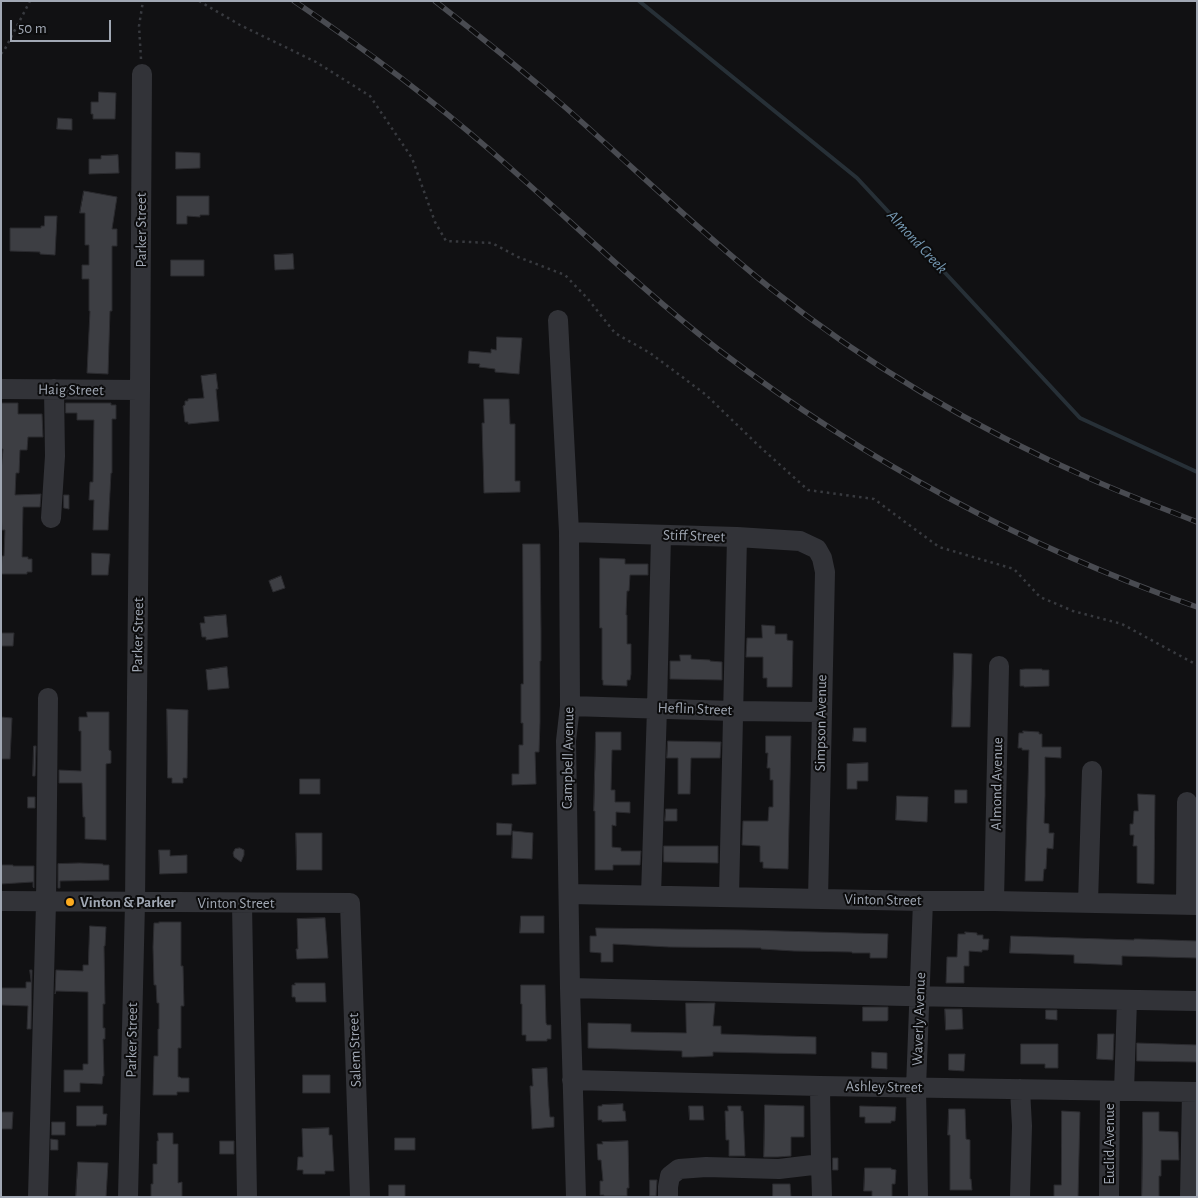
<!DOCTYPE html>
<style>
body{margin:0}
#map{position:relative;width:1198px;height:1198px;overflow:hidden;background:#111113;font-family:"Alegreya Sans",sans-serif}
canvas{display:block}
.frame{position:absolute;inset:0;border:2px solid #a1a8b4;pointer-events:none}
.scale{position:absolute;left:10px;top:20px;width:101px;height:22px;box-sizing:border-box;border:2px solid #a1a8b4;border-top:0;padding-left:6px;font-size:15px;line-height:18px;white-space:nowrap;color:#a1a8b4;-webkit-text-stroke:4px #0c0c0d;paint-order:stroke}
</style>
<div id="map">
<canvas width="1198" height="1198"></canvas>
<div class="frame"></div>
<div class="scale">50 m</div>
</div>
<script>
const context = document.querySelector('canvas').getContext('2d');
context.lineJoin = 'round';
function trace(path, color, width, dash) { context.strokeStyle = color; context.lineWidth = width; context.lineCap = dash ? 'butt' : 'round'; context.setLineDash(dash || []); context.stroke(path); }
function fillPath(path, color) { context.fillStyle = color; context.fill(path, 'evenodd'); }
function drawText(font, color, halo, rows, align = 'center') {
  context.font = font + ' "Alegreya Sans",sans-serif'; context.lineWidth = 4; context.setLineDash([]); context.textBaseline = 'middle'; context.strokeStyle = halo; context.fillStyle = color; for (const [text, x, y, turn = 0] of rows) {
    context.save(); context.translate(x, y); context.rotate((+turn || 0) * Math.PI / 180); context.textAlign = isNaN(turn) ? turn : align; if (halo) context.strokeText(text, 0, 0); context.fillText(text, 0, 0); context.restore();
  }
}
const stream = new Path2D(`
 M639,1L857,178L1080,418L1197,472`);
const building = new Path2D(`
 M99,92L116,93L115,119H93V114H91V102H98Z
 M58,118L72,119V130L57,129Z
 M176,152L200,153V168L176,169Z
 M118,155L119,173L89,174V159H101V156Z
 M84,191L117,197L112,229H117V246H112V311H110L108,374L87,373L90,311H89V279H82V265H89V245H85V213H80Z
 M177,196H209V215H200V217L187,216V224H177Z
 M45,216H57L55,255L40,254V252L10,251V228H41V226H44Z
 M293,254L294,269L275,270L274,255Z
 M171,260H204V276H171Z
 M497,337L522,338L519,374L495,372V369L479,367L480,364L468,363L469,351L491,353V349L496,350Z
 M216,374L218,389H216L219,421L188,424V422H185L183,406L185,405V401H188V399L204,398L201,376Z
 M484,399H509L510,424H515V481H520V492L484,493L482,423H484Z
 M1,403H18V414H42L43,437H28L27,450H20L19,473H16L15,495L41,494L40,507H23L22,557H28V559H32V572H27V574H1L2,556H4L5,530H2L1,514V471L3,449H1Z
 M66,403H111V405H116V419H112V473H111L108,530H93L94,500H89L90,482H93L94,420H77V413H66Z
 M64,495H69V509L64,508Z
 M523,544H540L541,631V661H540V722L539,752H535L536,784L512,785V774H519V745H523V723H521V684H523Z
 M92,553L110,554L108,575H92Z
 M600,558L625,559V564H648V575H630L629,591H627L626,615H627V644H631V674L630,680H627V686L603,685V680H602V628H600Z
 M281,576L285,588L273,592L269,581Z
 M226,615L228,637L206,640V637H202L200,623H205L204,617Z
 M762,625L775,626V634H787V640L793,641L792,687H767V678H763V657H746L747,638H762Z
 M1,633H14L13,646H1Z
 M954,653L972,654L970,727H952Z
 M680,655H691V659L710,660V661L722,662V680L670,679V661H680Z
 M227,667L229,688L208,690L206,670Z
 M1025,669H1042V670H1049V686L1024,687V686H1020V670Z
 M167,709L188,710L187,778H183V783H172V778H168Z
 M87,712H109V750L111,751V763L106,764V840L85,839V817H83L82,783H59V770L81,771V731H79V717H87Z
 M1,717L12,718L10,759H1Z
 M854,728H866V742L853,741Z
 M1023,731L1039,732V734H1042V747H1061V758L1045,757V796L1044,823L1049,824V833H1054L1053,849L1047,848L1046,869H1044L1043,881H1025L1029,750H1022V748H1018L1019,733H1023Z
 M596,732H621V750H612L611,790H615V802H630V813L616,812V826L612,825V847L621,848V851H641L640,865H613V870H595V811H594Z
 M766,736H791L788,869L763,868V862H760V846L742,845L743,821H768L769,807H773V780H770V768H767L768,753H766Z
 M668,741L721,742L720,758H691L690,794H678V758H667Z
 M34,746H36L35,776H33Z
 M868,763V781H857V789H847V764Z
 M300,779H320V794H300Z
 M955,790H967V803H955Z
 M1138,794L1155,795L1154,884L1137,883V846H1133L1134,835H1130V824H1133L1134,811H1138Z
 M897,796L928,797L927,822L896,820Z
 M28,797H35V808H28Z
 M666,809H677V821H665Z
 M497,823L512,824L511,835H497Z
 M513,831L533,833L532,859L512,858Z
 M296,833H322V870H297Z
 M664,846H718V863L664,862Z
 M240,848L244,850V855L241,862L234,857L233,853L235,849Z
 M159,850H170V856L187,855V873L160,874Z
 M80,863L103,864V865H109V880L60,881V888H58V864Z
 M1,865H13V866H34V888L33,887V882L1,884Z
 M521,916H544V933H520Z
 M325,918L328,958L297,959L296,949H298L297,919Z
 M159,922H181V966H183L184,1006H181V1048H178V1077H180L181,1078H189V1092H177V1095H153L154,1056H158V1029H159V1003H157L156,985H154L153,947L154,923H159Z
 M90,926L106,927L105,946H104L105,1004H103V1028H105V1039H103L104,1076H103L102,1084L80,1083V1092H64V1070H83V1064H88V992L56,991L55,994L56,970L83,971V965H88Z
 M596,928L745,930L888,934L887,958H870V953H852V952L794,951L761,949V948L669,947L613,944V962H601V953L590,952V936H596Z
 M965,932L977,933V935H983V939H989L988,950H982V952L969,951V966H964V983H946L947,957H957L958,934H965Z
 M1011,936L1134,940V939H1139L1197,941V958L1122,956V965L1074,963V955L1010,953Z
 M30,970H32L31,1029H27L28,1006L1,1005V988H26V982H31Z
 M295,983H325L326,1002H296L295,997H292V985H295Z
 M521,985H545L546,1023L547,1025H551V1039H547V1041H526V1035H522V1004H521Z
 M686,1003H715L713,1026H721V1034L816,1037V1054L713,1052V1056L693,1057H682V1051L588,1048V1023L631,1024V1032L686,1033Z
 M863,1007H888V1020L887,1021H863Z
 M945,1009H962L963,1029L946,1030Z
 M1046,1010H1057V1020L1046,1019Z
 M1098,1034H1114L1113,1060L1097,1059Z
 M1137,1043L1197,1045V1062L1137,1061Z
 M1021,1044H1058V1068H1045V1064H1021Z
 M872,1052L887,1053V1069L872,1068Z
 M949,1054H965L964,1071L949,1070Z
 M547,1068L549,1107L550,1117H554V1127L532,1129L530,1086H533L532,1069Z
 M303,1075H330V1093H303Z
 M623,1104V1111H625L626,1121L602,1122V1120H598V1106H602V1105Z
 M765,1105L804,1106V1137H791V1156L778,1157H764Z
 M77,1106H103V1114H107L106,1125H96V1126H77Z
 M689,1106H703L704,1120H690Z
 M728,1106H741V1111H743L745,1156H729V1140H726L725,1111H728Z
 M860,1106L896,1107L895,1121H891V1123H865V1117H860Z
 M949,1109H965L966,1139L970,1140V1179H971L972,1190H950V1135H948Z
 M1062,1111L1080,1112L1078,1197H1054V1185H1061Z
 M1,1112H13L12,1129H1Z
 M1143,1112H1159V1131L1178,1132L1179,1160H1161V1176H1159V1197H1142Z
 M52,1122H65V1135H52Z
 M329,1128V1135H332L334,1171H325V1174H303V1170H297L298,1157H303L302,1129Z
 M158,1133H173V1144H178V1183L182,1182V1197H151V1184H153V1164H157V1141H158Z
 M395,1138H415V1150H395Z
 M51,1139L58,1140V1150H51Z
 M220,1141H234V1154H220Z
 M628,1141L629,1188H627V1196H604V1195H600V1181H603L601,1160H598L597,1144H603L602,1142Z
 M833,1158H838V1170H833Z
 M78,1162L108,1163L106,1197H76Z
 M865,1168H891V1169L896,1170L895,1184H892V1197H872V1191H864Z
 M650,1180H657L656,1196H650Z
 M773,1184H790L791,1197H773Z
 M389,1185H405V1197H389Z`);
const path = new Path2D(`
 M199,1L240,25L316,62L370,96L412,158L435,222L446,241L492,243L518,257L565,275L588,299L615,333L650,353L705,394L759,446L808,490L874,499L939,547L1014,569L1040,597L1073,611L1122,624L1197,665
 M1,54L5,49L30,1
 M141,59L139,26L143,1`);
const minor = new Path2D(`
 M558,320L569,532L570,706L566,741L570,988L576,1197
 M1,389L140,390
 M51,518L55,456L54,389
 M569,532L737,537L800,541L817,549L822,558L825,572L818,899
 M570,706L733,711L821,712
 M569,894L923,901H994L1197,905
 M651,895L657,708L661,535
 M729,897L737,537
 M1,901L350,903L360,1197
 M994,901L999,666
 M242,903L247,1197
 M1088,903L1092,771
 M1186,905L1187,802
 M570,988L905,996L1197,1001
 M572,1080L820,1086L1197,1092
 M1020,1089L1022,1126L1020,1197
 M1124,1091L1127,1000
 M821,1164L822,1197
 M38,1197L46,903L48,698
 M128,1197L135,903L140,390L142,74
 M668,1197V1187L670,1176L679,1169L706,1167L779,1169L821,1164L820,1086
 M918,1197L916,1088L923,901
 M1109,1197L1110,1091
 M1190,1197L1192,1092`);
const rail = new Path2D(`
 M294,1C363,48 429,97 491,151C567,217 639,288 719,350C865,461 1024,547 1197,607
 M435,1C480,36 523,71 566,108C633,167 698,230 769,287C867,365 978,430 1093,480C1127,495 1162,508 1197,522`);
const markers = [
 [70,902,5,"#fcab1f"]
];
const streetNames = [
 ["Parker Street",141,230,-90],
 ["Haig Street",71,390,1],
 ["Stiff Street",694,536,2],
 ["Parker Street",138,635,-89],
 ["Heflin Street",695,709,2],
 ["Simpson Avenue",821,723,-89],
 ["Campbell Avenue",568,758,-89],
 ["Almond Avenue",997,784,-89],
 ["Vinton Street",883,900,1],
 ["Vinton Street",236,903],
 ["Waverly Avenue",919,1019,-88],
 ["Parker Street",132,1040,-89],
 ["Salem Street",355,1050,-92],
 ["Ashley Street",884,1087,1],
 ["Euclid Avenue",1109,1144,-90]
];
const poiNames = [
 ["Vinton & Parker",80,902]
];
const waterNames = [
 ["Almond Creek",917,242,47]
];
trace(stream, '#273037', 4);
fillPath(building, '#3d3e43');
trace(building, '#2b2b2f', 1);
trace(path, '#383a3f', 2.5, [2.5, 4]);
trace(minor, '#323338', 20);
trace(rail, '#494b51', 5.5);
trace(rail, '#0c0c0d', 4, [11]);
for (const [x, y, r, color] of markers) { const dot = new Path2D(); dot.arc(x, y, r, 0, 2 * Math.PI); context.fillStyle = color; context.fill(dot); trace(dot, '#0c0c0d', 2); }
drawText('15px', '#a1a8b4', '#0c0c0d', streetNames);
drawText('bold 15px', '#a1a8b4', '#0c0c0d', poiNames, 'left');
drawText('italic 16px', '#7598b2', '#0c0c0d', waterNames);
</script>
